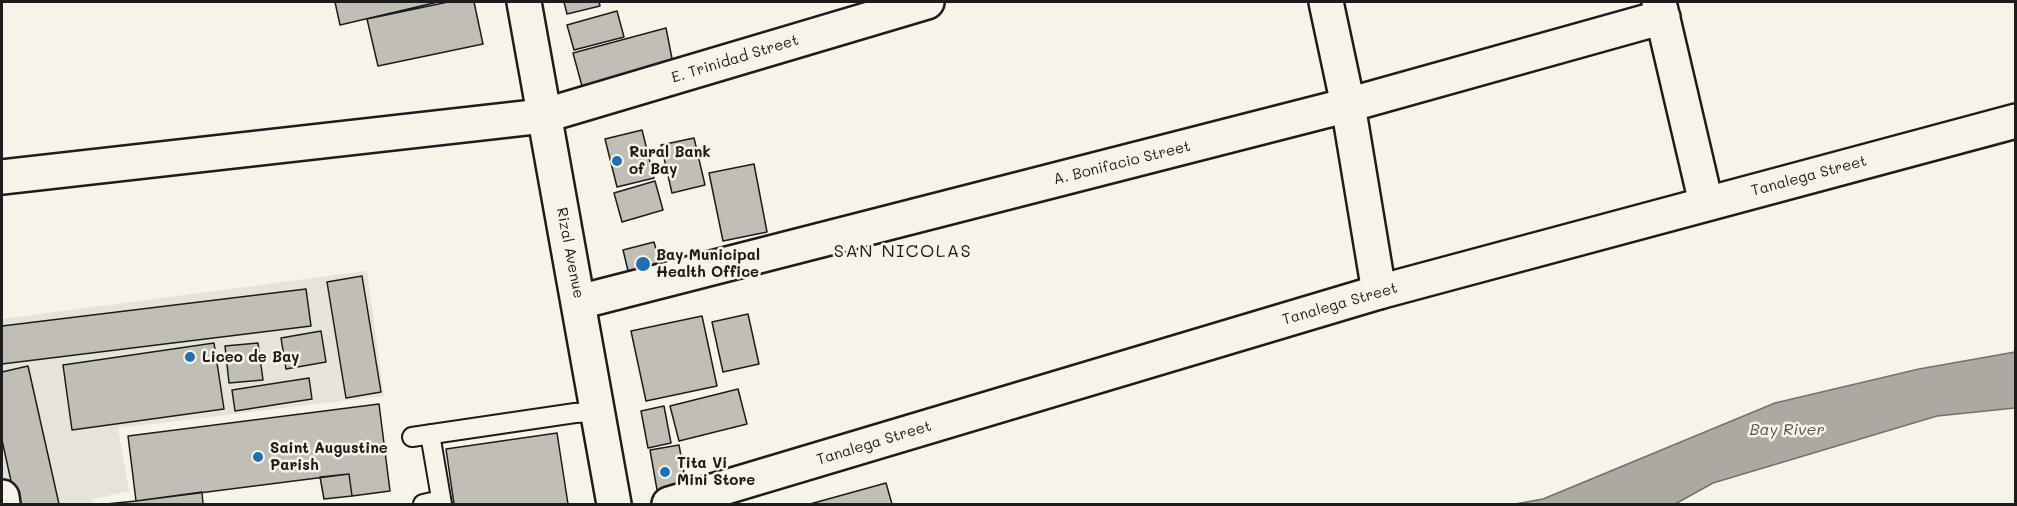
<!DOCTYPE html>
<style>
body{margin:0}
#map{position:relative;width:2017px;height:506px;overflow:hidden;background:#f7f3e8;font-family:Mali,sans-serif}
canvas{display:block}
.frame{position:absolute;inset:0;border:3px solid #1c1c1c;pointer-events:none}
</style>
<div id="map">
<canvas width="2017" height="506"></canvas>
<div class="frame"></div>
</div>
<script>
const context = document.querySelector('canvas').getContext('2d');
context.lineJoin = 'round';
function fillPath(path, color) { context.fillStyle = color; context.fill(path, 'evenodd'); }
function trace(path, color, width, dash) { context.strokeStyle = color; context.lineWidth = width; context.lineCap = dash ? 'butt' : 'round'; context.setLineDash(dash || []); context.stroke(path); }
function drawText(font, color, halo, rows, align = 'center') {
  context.font = font + ' Mali,sans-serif'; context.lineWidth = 5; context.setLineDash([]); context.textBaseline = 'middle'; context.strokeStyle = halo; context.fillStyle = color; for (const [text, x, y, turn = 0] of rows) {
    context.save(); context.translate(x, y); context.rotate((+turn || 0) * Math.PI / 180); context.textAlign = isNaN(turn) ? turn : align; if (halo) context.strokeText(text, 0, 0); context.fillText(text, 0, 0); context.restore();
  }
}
const built = new Path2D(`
 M367,271L384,396L118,428L129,491L92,499V504H9L2,470V319Z`);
const water = new Path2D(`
 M2015,352V408L1937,416L1713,483L1675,504H1515L1543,499L1775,403L1919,369Z`);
const building = new Path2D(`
 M335,2H438L340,25Z
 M448,2H474L483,44L378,66L367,19Z
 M564,2H599L600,6L567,14Z
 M617,11L624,37L574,50L567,25Z
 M666,28L675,74L586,101L573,53Z
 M642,130L654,178L617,187L605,139Z
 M694,138L705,185L672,193L661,145Z
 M754,164L767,232L723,241L709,173Z
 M655,181L663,210L622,222L614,193Z
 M654,242L664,278L632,287L623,250Z
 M362,276L381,392L346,398L327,282Z
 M306,289L311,326L2,364V326Z
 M748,314L759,364L723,372L712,322Z
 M702,316L717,386L646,401L631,331Z
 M321,331L326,362L286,369L281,338Z
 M214,343L224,409L72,430L63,365Z
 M258,343L263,380L229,383L225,346Z
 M28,366L59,504H16L2,440V372Z
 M309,378L312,399L235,411L232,390Z
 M738,389L747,424L679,441L670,406Z
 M379,404L390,491L352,496L349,474L136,501L128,436Z
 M664,406L671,443L648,448L641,411Z
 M557,433L568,504H454L446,449Z
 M679,445L688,495L659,501L650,450Z
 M349,474L352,496L324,499L320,477Z
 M886,483L892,504H810Z
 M202,492L203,504H106L136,501Z`);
const service = new Path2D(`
 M430,434L442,504
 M412,437L575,413L598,412
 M423,504L441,500`);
const minor = new Path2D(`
 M1326,2L1348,105L1379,292
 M1659,2L1706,203
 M2,177L543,116L927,2
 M579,302L1348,105L1663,17
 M2,497L3,504`);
const tertiary = new Path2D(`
 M669,504L1379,292L2016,121`);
const secondary = new Path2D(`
 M524,2L614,504`);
const markers = [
 [617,161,6,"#1f6fb2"],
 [643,264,8,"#1f6fb2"],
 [190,357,6,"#1f6fb2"],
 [258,457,6,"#1f6fb2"],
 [665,472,6,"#1f6fb2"]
];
const streetNames = [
 ["E. Trinidad Street",735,59,-17],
 ["A. Bonifacio Street",1122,163,-14],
 ["Tanalega Street",1809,176,-15],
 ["Rizal Avenue",570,253,79],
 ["Tanalega Street",1340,304,-16],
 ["Tanalega Street",874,443,-17]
];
const poiNames = [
 ["Rural Bank",629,152],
 ["of Bay",629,169],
 ["Bay Municipal",656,255],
 ["Health Office",656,272],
 ["Liceo de Bay",202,357],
 ["Saint Augustine",270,448],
 ["Parish",270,465],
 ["Tita Vi",677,463],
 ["Mini Store",677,480]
];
const waterNames = [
 ["Bay River",1787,430]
];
const quarterNames = [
 ["SAN NICOLAS",903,251]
];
fillPath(built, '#e6e3d9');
fillPath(water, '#aca9a2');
trace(water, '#72716c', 1.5);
fillPath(building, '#c0beb5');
trace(building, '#1c1c1c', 1.5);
trace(service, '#1c1c1c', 22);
trace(minor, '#1c1c1c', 38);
trace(tertiary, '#1c1c1c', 38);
trace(secondary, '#1c1c1c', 38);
trace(service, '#f7f3e8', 18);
trace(minor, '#f7f3e8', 33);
trace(tertiary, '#f7f3e8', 33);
trace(secondary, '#f7f3e8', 33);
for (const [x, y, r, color] of markers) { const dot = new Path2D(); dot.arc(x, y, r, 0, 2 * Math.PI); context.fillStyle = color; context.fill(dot); trace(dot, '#f7f3e8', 2); }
drawText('15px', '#1c1c1c', '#f7f3e8', streetNames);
drawText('bold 15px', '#1c1c1c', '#f7f3e8', poiNames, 'left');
drawText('italic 16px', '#565452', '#f7f3e8', waterNames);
context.letterSpacing = '1.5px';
drawText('18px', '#1c1c1c', '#f7f3e8', quarterNames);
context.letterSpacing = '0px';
</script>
